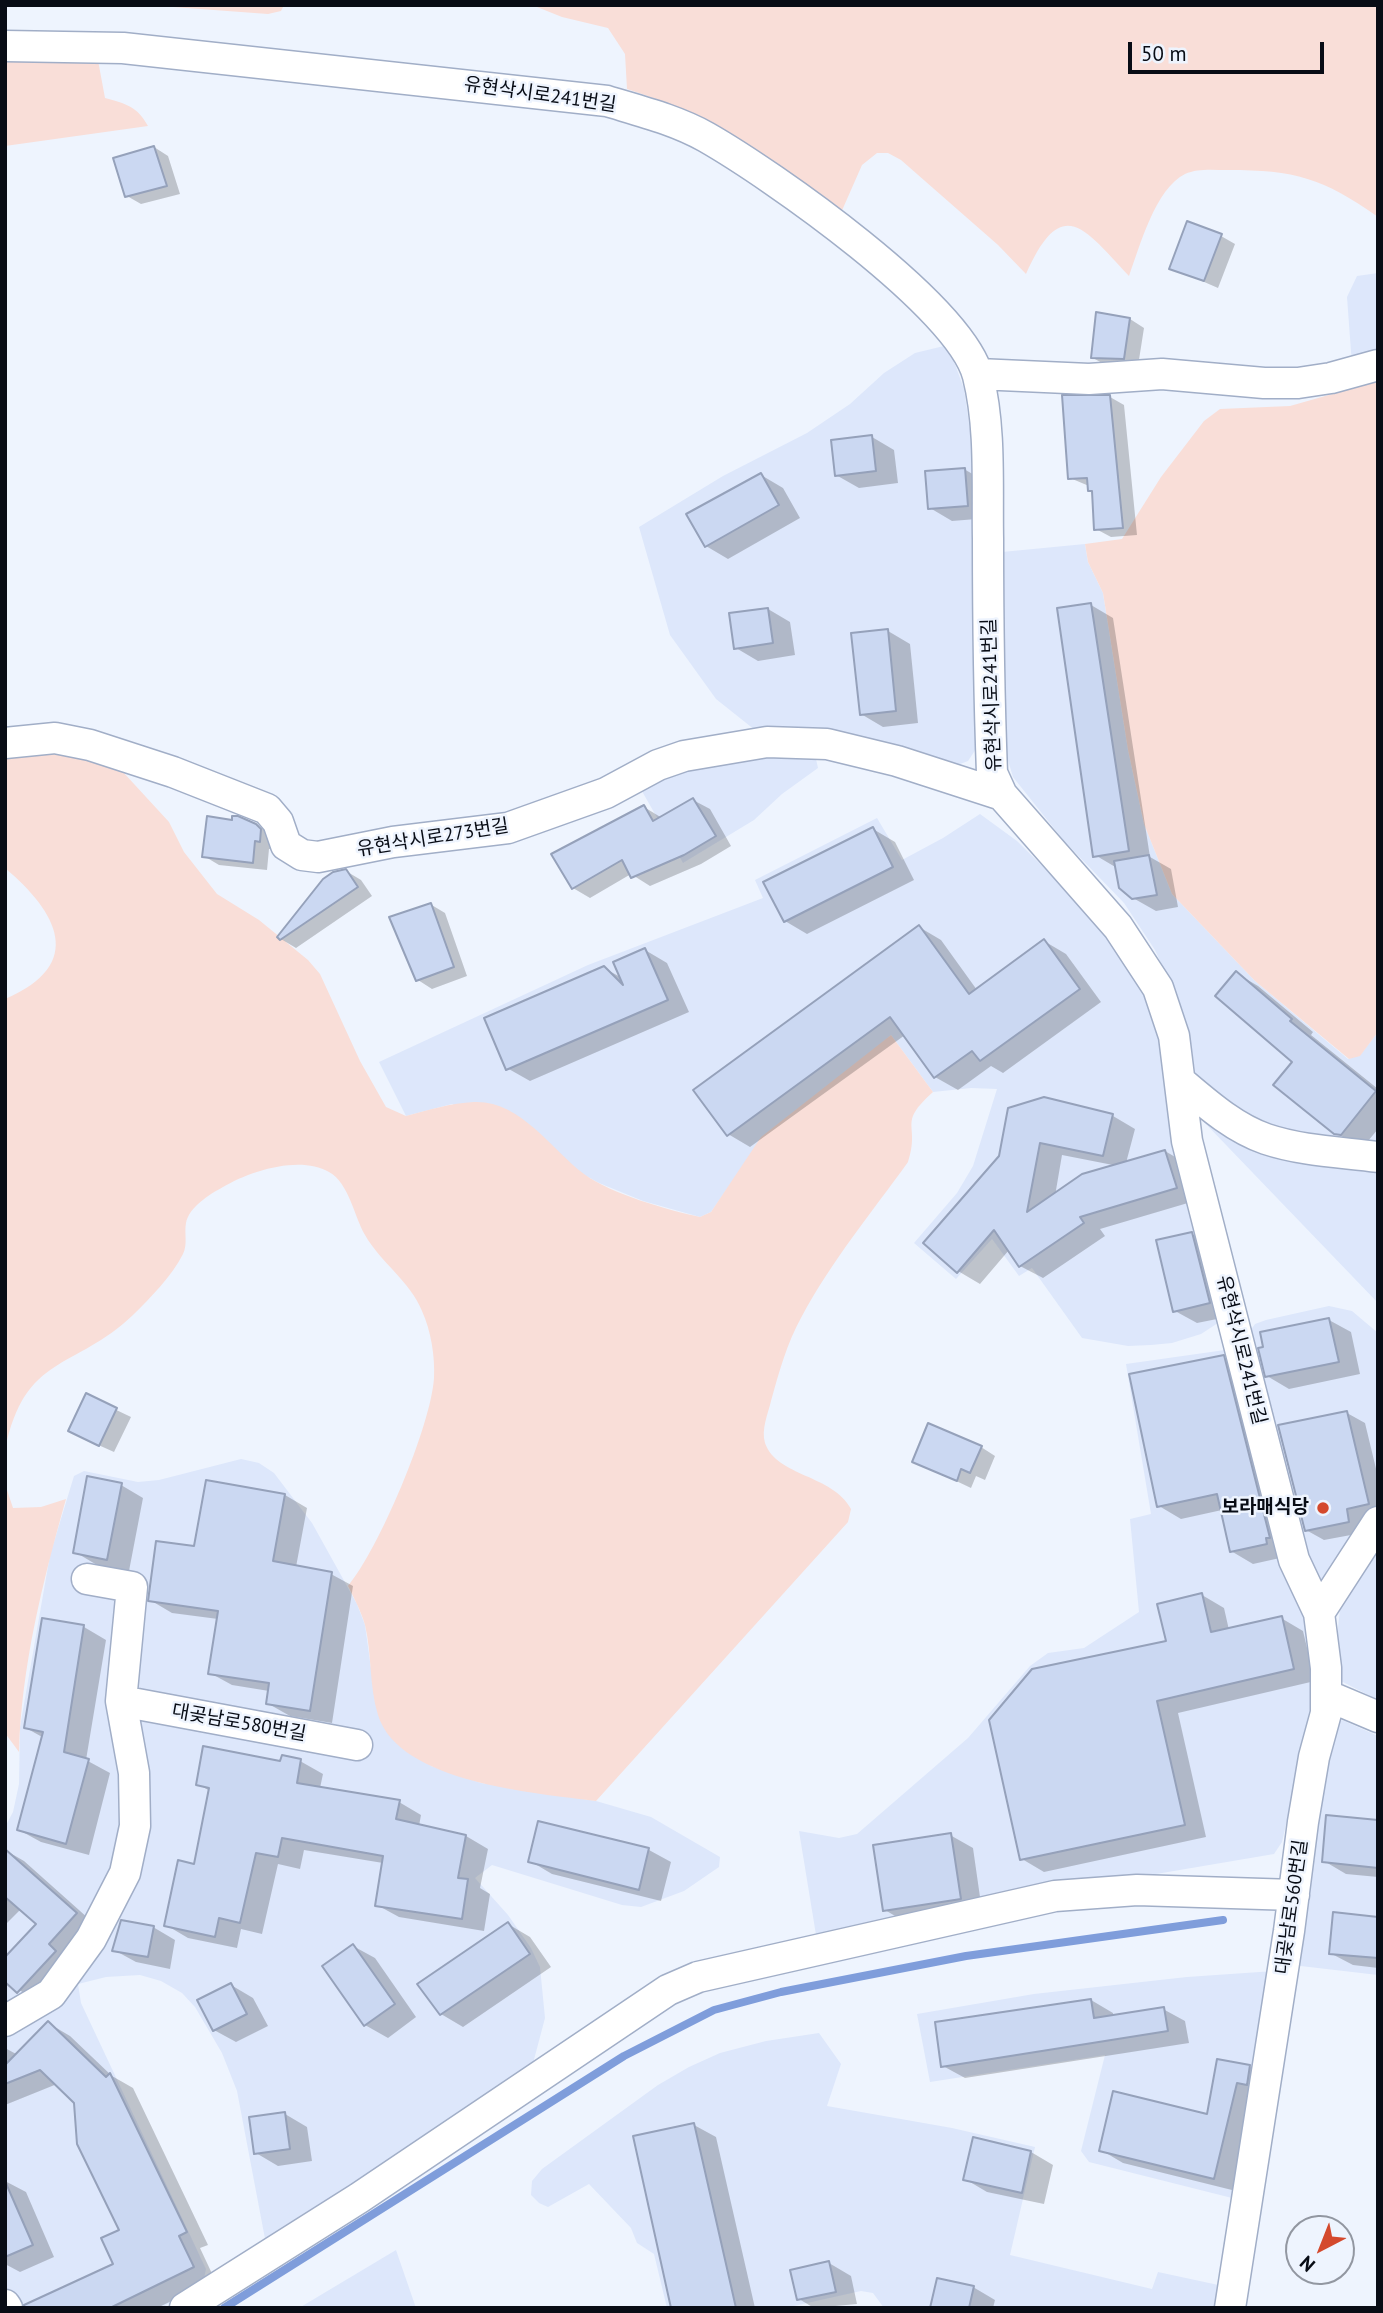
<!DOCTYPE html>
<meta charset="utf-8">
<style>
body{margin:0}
#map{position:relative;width:1383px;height:2313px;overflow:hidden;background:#eef4fe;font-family:"PT Sans",sans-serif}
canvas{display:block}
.frame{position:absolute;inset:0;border:7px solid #080c15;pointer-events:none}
.north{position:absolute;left:1285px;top:2215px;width:70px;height:70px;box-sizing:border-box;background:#eef4fe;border:2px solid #9297a1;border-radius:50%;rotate:222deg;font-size:19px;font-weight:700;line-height:28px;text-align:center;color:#080c15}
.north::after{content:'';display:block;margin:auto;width:24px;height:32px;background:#d4492d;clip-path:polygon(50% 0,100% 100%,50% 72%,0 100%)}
.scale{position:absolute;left:1128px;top:42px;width:196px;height:32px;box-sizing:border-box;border:4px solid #080c15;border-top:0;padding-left:9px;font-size:21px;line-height:24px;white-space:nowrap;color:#080c15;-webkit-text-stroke:5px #eef4fe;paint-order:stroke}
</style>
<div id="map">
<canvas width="1383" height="2313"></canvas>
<div class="frame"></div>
<div class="north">N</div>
<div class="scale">50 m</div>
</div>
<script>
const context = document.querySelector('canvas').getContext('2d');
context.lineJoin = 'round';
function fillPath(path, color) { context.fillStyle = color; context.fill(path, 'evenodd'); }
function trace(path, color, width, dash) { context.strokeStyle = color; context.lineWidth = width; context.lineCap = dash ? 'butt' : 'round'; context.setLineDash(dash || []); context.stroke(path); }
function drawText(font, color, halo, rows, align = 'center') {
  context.font = font + ' "PT Sans","Noto Sans KR",sans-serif'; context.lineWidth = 5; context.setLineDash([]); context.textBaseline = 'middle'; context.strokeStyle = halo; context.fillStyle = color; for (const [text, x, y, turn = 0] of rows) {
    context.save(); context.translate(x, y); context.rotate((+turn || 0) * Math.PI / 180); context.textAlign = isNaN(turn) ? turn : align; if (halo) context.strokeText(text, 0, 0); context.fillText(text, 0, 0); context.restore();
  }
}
const built = new Path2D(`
 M1378,273V358L1352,365L1347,297L1357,276Z
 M948,345L964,389L971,437L977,541L976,749L968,761L955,766L760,734L716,699L670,635L639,527L723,476L807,433L850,404L884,373L915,353Z
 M1085,544L1088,562L1103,593L1128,750L1144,824L1172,894L1255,981L1348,1059L1360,1055L1378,1032V1303L1202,1120L1190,1037L1179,1003L1155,950L1124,903L1064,841L1013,777L1007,757L1002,552Z
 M795,753L816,759L818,768L782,794L754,820L683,863L639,786L720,760Z
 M980,814L1017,841L1101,924L1153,1001L1221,1312L1218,1323L1201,1334L1172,1343L1151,1345L1128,1346L1082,1338L1032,1268L1019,1276L992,1239L956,1279L914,1243L957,1193L973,1166L997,1089L971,1088L933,1092L891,1035L729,1186L711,1212L700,1217L643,1201L599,1183L452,1104L406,1116L379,1062L588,965L763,898L755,880L877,818L902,860L943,838Z
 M1329,1306L1352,1311L1378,1333V1505L1328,1580L1321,1583L1314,1579L1250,1331L1255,1324L1266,1320Z
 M1232,1349L1287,1573L1308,1631L1317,1689L1282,1842L1274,1854L1109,1882L817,1941L799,1831L839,1838L857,1834L968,1738L1030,1666L1048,1653L1084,1648L1139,1612L1130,1519L1151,1514L1126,1364Z
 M241,1459L259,1463L274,1473L312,1523L357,1604L365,1625L374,1690L431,1766L481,1783L596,1801L651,1817L720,1857L719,1867L684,1891L641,1907L622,1905L492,1865L475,1878L508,1915L531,1948L540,1967L545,2018L531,2071L266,2244L237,2091L222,2053L195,2007L182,1993L161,1981L140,1975L106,1977L78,1984L81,2003L206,2269L203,2284L161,2308H18L5,2285V1827L13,1812L19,1784L20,1727L50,1555L74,1476L84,1471L138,1482L159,1480Z
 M1378,1540V1700L1339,1680L1337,1636L1340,1610Z
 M1342,1720L1378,1736V1975L1292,1965L1335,1725Z
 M1274,1971L1236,2199L1089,2162L1081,2151L1105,2055L930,2082L917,2014L1034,1994L1187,1977Z
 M819,2033L841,2064L827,2106L952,2128L1035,2147L1010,2255L1152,2289L1158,2272L1223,2286L1220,2308H884L873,2293L861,2291L785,2308H667L654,2254L637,2243L631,2228L589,2184L548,2207L539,2203L531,2195L532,2181L542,2169L658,2085L689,2067L720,2053L766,2041Z
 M396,2250L416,2308H299Z`);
const green = new Path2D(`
 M146,5H284L281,11L268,14Z
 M532,5H1378V217C1323,178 1295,170 1228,170C1214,170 1198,168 1185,174C1155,189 1140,246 1129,276C1084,228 1062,193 1026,274L998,245L901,160L888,153H877L862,165L840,215C778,160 707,114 627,89L625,54L608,28L562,17Z
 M97,55L105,98C126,104 137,106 148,126L5,146V57Z
 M1378,381V1032L1360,1056L1349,1059L1255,981L1172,894L1144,824L1128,750L1103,593L1088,562L1085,544L1122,539L1161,477L1204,421L1220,409L1290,406Z
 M59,750L100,759L123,772L169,822L184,852L217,894L259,920L308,960L320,974L360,1061L386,1107L406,1116C428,1110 451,1103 474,1102C520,1100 551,1149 584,1174C611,1194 668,1210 700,1217L711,1212L761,1137L891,1035L933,1092C896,1125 921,1123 908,1162C872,1212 831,1262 802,1316C787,1343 779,1372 771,1401C768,1414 761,1429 765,1443C777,1477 832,1474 851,1509L848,1522L596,1801C536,1793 399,1783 378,1715C369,1686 372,1654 365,1625C361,1611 354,1598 348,1586C379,1549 431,1426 434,1378C435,1356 431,1331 422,1311C410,1281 381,1263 365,1235C354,1216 349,1183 329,1172C300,1155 250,1171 223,1187C210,1194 189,1207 186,1223C184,1233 188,1244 183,1254C172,1276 150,1298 133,1315C74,1371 25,1353 5,1450V999C87,964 57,912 5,868V756Z
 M5,1484L13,1508L41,1507L66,1499C43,1580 21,1668 19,1752L5,1733Z`);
const shadow = new Path2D(`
 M154,147L168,156L180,194L141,204L127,196Z
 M1221,236L1235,244L1218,288L1172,268Z
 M1098,314L1130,319L1144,328L1138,366L1106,365L1091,357Z
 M1110,397L1124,405L1137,535L1111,537L1096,529L1094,492L1089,486L1070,478Z
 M872,437L894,450L898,483L859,488L836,475Z
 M964,469L986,482L989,518L952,521L930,508Z
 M761,475L783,488L800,518L728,559L706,546Z
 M1091,605L1113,618L1150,857L1171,869L1178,907L1156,911L1133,898L1117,868L1095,855Z
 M768,609L790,622L795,655L758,661L736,648Z
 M888,631L910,644L918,723L883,727L861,714Z
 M693,800L710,809L731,846L701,864L650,886L631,874L590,898L573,888L644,807L662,818Z
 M256,825L271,834L274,849H269L267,870L219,865L204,856Z
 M873,829L895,842L914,880L807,934L785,921Z
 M346,871L361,880L372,896L296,948L281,939Z
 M430,904L445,913L467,976L432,989L418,980L391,918Z
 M919,927L941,940L977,990L1044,941L1066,954L1101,1002L1003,1073L991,1066L958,1090L935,1077L905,1035L750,1147L728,1134Z
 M645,950L667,963L689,1012L530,1081L507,1068L604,968L622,978Z
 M1236,973L1258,986L1313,1032L1311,1035L1378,1089V1129L1363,1147L1335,1133L1294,1062Z
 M1044,1099L1113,1116L1135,1129L1126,1163L1165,1151L1187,1164L1198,1200L1100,1229L1105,1236L1043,1278L1020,1266L1009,1250L980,1284L958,1271L1000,1157ZM1062,1155L1118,1166L1055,1196Z
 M1192,1234L1214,1247L1232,1316L1197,1323L1175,1311Z
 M1329,1320L1351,1332L1360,1374L1289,1389L1267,1376Z
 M1223,1357L1246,1370L1289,1556L1253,1564L1231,1551L1222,1510L1181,1519L1159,1506Z
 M87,1396L131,1417L114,1452L85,1439Z
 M1347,1413L1365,1423L1378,1477V1515L1367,1532L1324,1540L1306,1530Z
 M981,1447L995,1456L985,1480L976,1476L971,1488L914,1461Z
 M121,1485L143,1498L129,1571L97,1565L75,1552Z
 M285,1495L307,1508L296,1567L331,1574L353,1586L332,1723L290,1716L267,1703L269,1691L232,1685L210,1673L218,1619L172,1613L150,1600L195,1548Z
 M1202,1595L1224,1608L1229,1630L1281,1618L1303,1631L1315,1681L1178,1713L1206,1837L1044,1872L1022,1859Z
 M44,1620L84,1627L106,1640L86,1760L110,1773L89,1855L41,1842L19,1830L44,1738L26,1728Z
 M300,1761L323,1774L320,1788L399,1802L421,1815L419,1826L466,1836L488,1849L480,1888L490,1894L484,1931L399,1917L377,1905L383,1863L304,1850L300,1869L278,1864L262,1934L241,1929L237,1948L188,1938L166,1925L195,1866L210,1791L198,1784Z
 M1378,1822V1877L1346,1874L1324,1861Z
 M539,1823L649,1850L671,1862L661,1901L552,1874L530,1861Z
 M950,1835L973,1848L982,1911L907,1923L885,1910Z
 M5,1850L24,1861L98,1927L41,2005L5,1980L38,1924L21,1909L5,1925Z
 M1378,1919V1968L1353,1965L1330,1953Z
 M508,1924L530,1937L551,1967L463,2027L441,2014Z
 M153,1927L175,1940L170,1969L136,1962L114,1950Z
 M353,1946L375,1958L416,2017L388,2038L365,2025Z
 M231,1985L253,1998L268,2026L236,2042L214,2030Z
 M1091,2000L1113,2013V2017L1163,2009L1185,2021L1189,2043L965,2078L943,2066Z
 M48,2023L70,2036L112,2076L133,2088L208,2245L200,2248L215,2280L157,2308H42L116,2265L121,2231L76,2102L57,2084L5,2105V2048L18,2055Z
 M1250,2067L1272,2080L1236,2191L1123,2163L1101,2150L1209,2116Z
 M285,2114L307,2127L312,2161L278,2166L256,2153Z
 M694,2125L716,2137L755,2308H673Z
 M1031,2152L1053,2165L1044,2204L987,2192L965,2179Z
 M5,2181L26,2192L54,2257L20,2272L5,2264Z
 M829,2263L851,2276L857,2304L814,2308L799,2299Z
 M973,2287L995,2300L993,2308H932Z`);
const stream = new Path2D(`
 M224,2308L624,2056L714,2010L781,1992L966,1956L1223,1920`);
const building = new Path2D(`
 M154,146L167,186L125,197L113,158Z
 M1187,221L1222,234L1204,281L1169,269Z
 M1096,312L1130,318L1124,359L1091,358Z
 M1062,395H1110L1123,528L1094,530L1092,491H1088L1087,478L1068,479Z
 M872,435L876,471L835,476L831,440Z
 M965,468L968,506L928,509L925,471Z
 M761,473L779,505L705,547L686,514Z
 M1091,603L1129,851L1093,857L1057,608Z
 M768,608L773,643L734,649L729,613Z
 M888,629L896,711L860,715L851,633Z
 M693,798L716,836L684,855L631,878L622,860L572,889L551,854L644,805L653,821Z
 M207,816L232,820V816H238L256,824L261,829L260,842L255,841L253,863L202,857Z
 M873,827L893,867L784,922L763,882Z
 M1149,855L1157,895L1132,899L1119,888L1114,861Z
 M346,869L358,887L280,940L277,937L323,879L333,872Z
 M431,903L454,967L416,981L389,917Z
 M919,925L969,994L1044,939L1080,989L980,1061L972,1051L934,1078L890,1017L727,1136L693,1090Z
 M645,948L668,1000L506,1070L484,1018L604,966L623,985L613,962Z
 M1236,971L1292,1019L1290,1021L1376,1091L1341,1135L1334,1134L1273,1085L1292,1062L1215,996Z
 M1044,1097L1113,1114L1103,1156L1040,1143L1027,1212L1082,1174L1165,1150L1177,1188L1080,1217L1084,1223L1019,1267L994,1230L957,1273L923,1243L999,1156L1008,1108Z
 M1192,1232L1210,1303L1173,1312L1156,1240Z
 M1329,1318L1339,1362L1265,1377L1258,1348L1263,1347L1260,1332Z
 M1224,1355L1270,1538H1266L1267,1544L1230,1552L1217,1494L1157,1507L1129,1374Z
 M86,1393L117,1408L99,1446L68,1431Z
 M1347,1411L1369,1504L1347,1509L1349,1522L1305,1531L1278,1425Z
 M928,1423L982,1446L970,1473L961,1469L957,1481L912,1462Z
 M87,1476L122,1483L107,1560L73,1553Z
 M206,1480L285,1494L273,1561L332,1572L310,1711L266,1704L269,1683L208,1674L218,1611L148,1601L156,1541L194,1546Z
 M1202,1593L1211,1632L1282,1616L1294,1669L1157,1701L1185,1825L1020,1860L989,1720L1032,1669L1166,1641L1157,1604Z
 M42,1618L84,1625L64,1752L89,1759L66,1844L17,1830L43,1732L24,1728Z
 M203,1746L280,1761L282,1755L301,1759L297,1783L400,1800L396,1819L466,1835L458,1878L468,1879L462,1919L375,1906L383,1856L282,1838L278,1857L256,1853L240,1923L219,1918L215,1937L164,1926L178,1860L194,1864L209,1788L196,1785Z
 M1326,1815L1378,1820V1868L1322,1862Z
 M538,1821L649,1848L639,1890L528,1862Z
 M951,1833L961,1899L883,1911L873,1845Z
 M5,1849L77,1913L49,1944L56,1951L17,1993L5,1982V1957L36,1924L5,1897Z
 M1333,1912L1378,1917V1958L1329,1954Z
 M121,1920L154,1926L148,1957L112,1951Z
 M508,1922L530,1954L440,2015L417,1984Z
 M353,1944L395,2004L364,2026L322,1966Z
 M231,1983L247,2014L213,2031L197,2000Z
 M1091,1999L1094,2018L1164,2007L1168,2031L941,2067L935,2022Z
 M48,2021L106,2077L110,2073L187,2232L179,2236L194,2267L110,2308H24V2305L113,2264L101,2238L119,2230L77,2144L74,2103L40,2070L5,2084V2065Z
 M1217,2059L1250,2065L1247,2085L1237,2083L1214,2179L1099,2151L1113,2091L1207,2114Z
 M285,2112L290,2149L254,2154L249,2117Z
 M694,2123L736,2308H671L633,2136Z
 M973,2137L1031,2151L1022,2193L963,2180Z
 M5,2181L33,2245L5,2257Z
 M829,2261L836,2292L797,2300L790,2270Z
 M937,2278L974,2286L969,2308H930Z`);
const minor = new Path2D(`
 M5,46L123,48L607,101C640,111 676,120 706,137C771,174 960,306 978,376C991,428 987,486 988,539C988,617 989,695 992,773L1002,795L1118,927L1158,988L1174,1036L1187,1141L1294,1560L1319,1613
 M978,374L1089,379L1162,374L1264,383H1298L1331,378L1378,365
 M5,743L55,738L90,745L173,772L267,809L278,822L286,845L302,855L318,857L393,842L508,828L606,793L658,765L684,756L767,742L827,744L897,761L1002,795
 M1181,1082C1207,1104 1234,1128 1266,1139C1302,1151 1340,1152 1378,1157
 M1326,1695L1378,1717
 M121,1701L357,1745
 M5,2021L51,1994L91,1939L125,1873L135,1826L134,1773L121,1701L132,1587L87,1579
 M5,2305L7,2308
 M185,2308L359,2198L668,1990L698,1977L1055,1896L1137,1890L1294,1895
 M1230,2308L1289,1931L1303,1822L1314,1757L1326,1713V1668L1319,1613L1378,1522`);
const markers = [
 [1323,1508,7,"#d4492d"]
];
const streetNames = [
 ["유현삭시로241번길",540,95,8],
 ["유현삭시로241번길",992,695,-92],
 ["유현삭시로273번길",433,838,-9],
 ["유현삭시로241번길",1241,1350,76],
 ["대곶남로580번길",239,1723,10],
 ["대곶남로560번길",1292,1907,-82]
];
const poiNames = [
 ["보라매식당",1309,1508]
];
fillPath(built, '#dde7fb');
fillPath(green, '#f9ded8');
fillPath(shadow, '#0003');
trace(stream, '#7f9ddb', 8);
fillPath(building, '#cbd8f2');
trace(building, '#95a1ba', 2);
trace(minor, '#a1aec7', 33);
trace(minor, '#fff', 30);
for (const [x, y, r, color] of markers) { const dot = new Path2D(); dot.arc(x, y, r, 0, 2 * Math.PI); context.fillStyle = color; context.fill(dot); trace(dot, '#eef4fe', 2.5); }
drawText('19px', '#080c15', '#eef4fe', streetNames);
drawText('bold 19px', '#080c15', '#eef4fe', poiNames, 'right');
</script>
